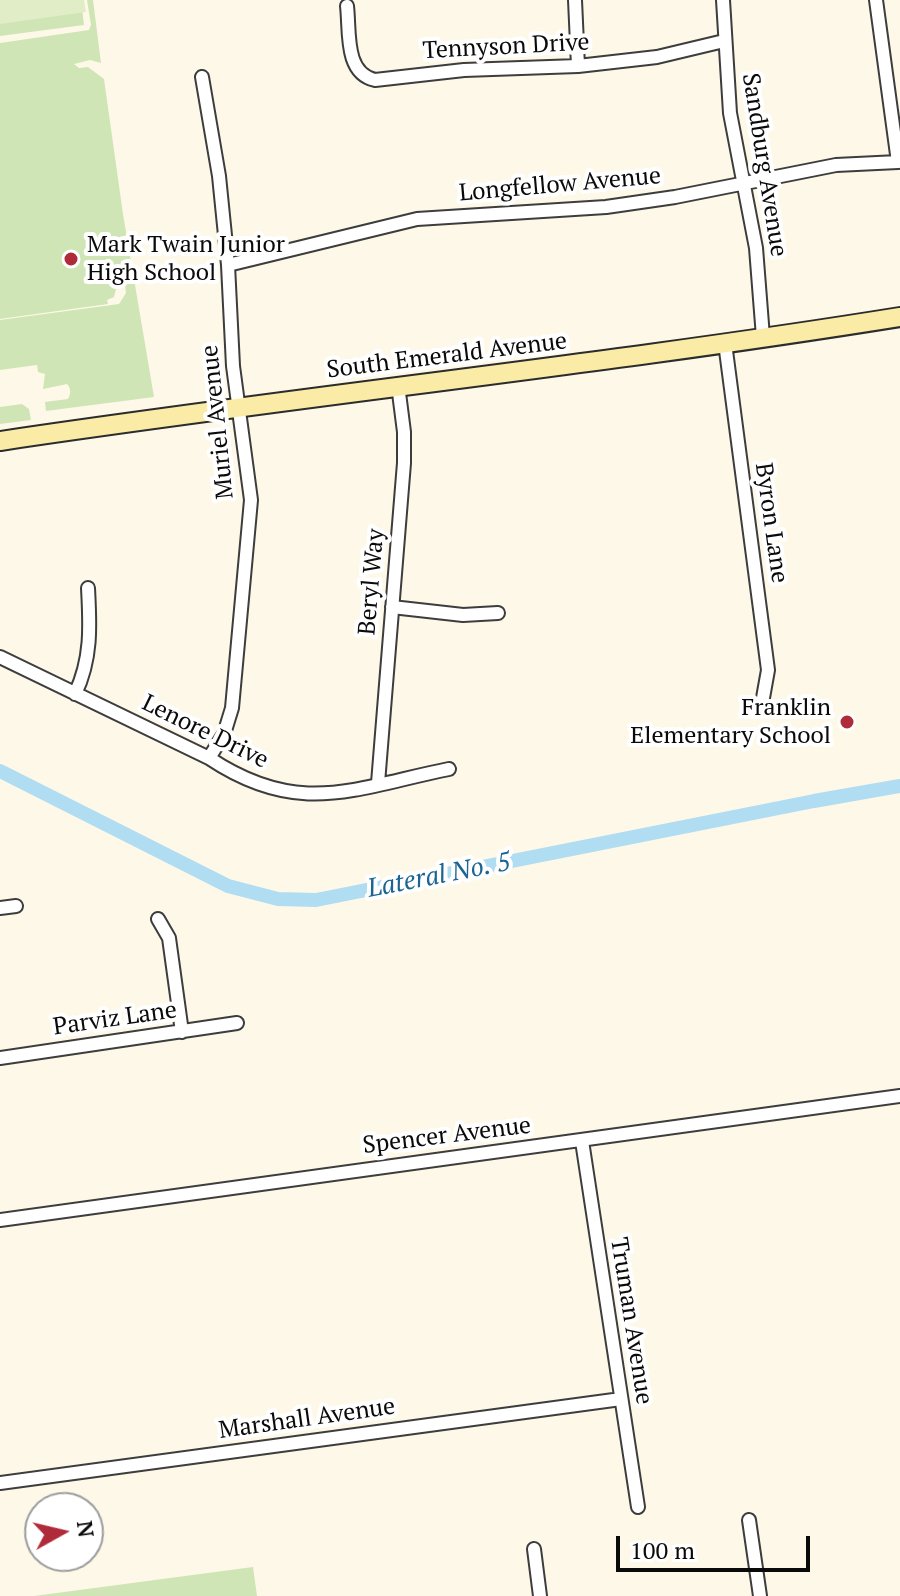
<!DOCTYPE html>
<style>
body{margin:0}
#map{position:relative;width:900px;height:1596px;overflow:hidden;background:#fef8e8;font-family:"PT Serif",serif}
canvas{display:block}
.north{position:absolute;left:24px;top:1492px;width:80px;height:80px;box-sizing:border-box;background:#fff;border:2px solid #9d9d9d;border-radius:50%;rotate:82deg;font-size:22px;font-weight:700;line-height:32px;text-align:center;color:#0a0a0a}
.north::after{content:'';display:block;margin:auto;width:28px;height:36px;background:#b02b39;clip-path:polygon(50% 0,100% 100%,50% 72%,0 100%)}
.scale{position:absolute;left:616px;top:1536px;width:194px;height:36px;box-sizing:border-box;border:4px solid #0a0a0a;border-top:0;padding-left:10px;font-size:24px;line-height:28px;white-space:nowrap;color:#0a0a0a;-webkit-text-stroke:6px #fff;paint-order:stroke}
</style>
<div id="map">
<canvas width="900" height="1596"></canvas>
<div class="north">N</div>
<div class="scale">100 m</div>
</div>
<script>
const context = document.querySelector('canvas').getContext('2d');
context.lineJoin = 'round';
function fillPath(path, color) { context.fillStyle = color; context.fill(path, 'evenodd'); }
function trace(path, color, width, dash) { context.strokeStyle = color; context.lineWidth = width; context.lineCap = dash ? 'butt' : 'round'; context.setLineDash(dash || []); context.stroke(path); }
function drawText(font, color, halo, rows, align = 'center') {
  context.font = font + ' "PT Serif",serif'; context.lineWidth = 8; context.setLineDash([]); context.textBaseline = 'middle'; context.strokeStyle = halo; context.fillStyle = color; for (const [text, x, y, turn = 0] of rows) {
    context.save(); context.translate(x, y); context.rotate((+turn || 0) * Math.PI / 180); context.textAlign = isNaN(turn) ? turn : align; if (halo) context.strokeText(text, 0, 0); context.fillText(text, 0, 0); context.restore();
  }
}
const green = new Path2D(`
 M0,0H81L84,25L0,36Z
 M87,0H93L101,63L90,60L74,64L79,68L88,67L104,79L123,214L154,397L46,411L45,402L68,399C71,394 71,388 67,384L43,389L45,374L38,372L37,365L0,370V320L119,304L126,293L125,285L121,283L117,285L114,297L107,300L108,304L0,319V43L89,30L91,25Z
 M22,404L29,409L31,420L0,424V407Z
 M253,1567L257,1596H34Z`);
const pitch = new Path2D(`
 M0,0H84L86,12L0,24Z`);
const canal = new Path2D(`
 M0,771L228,886L278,899L316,900L814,801L900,786`);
const street = new Path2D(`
 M575,0L578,66
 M723,0L730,113L756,248L763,337
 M347,6C350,31 344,73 375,80L464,70L578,66L657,57L724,41
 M202,77L219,176L228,265L233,366L251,500L232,708L224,734L209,758
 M228,265L417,219L606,207L675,197L836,165L898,162L876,0
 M725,343L768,670L761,709
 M392,607L463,615L498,613
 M0,657L209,758C299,818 354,788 449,769
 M75,694C92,659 90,625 88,588
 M378,783L404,463V432L398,385
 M0,908L16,906
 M158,919L169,938L182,1032
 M0,1058L237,1023
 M582,1141L638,1507
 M0,1220L900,1096
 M0,1483L621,1399
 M749,1520L760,1596
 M534,1549L540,1596`);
const secondary = new Path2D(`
 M0,441C300,396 601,365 900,317`);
const markers = [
 [71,259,8,"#b02b39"],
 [847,722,8,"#b02b39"]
];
const streetNames = [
 ["Tennyson Drive",506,47,-3],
 ["Sandburg Avenue",764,165,81],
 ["Longfellow Avenue",560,185,-5],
 ["South Emerald Avenue",447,356,-7],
 ["Muriel Avenue",218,422,-96],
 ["Byron Lane",771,523,82],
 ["Beryl Way",372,582,-85],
 ["Lenore Drive",205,732,26],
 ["Parviz Lane",115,1019,-8],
 ["Spencer Avenue",447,1136,-7],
 ["Truman Avenue",631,1321,81],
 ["Marshall Avenue",307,1419,-8]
];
const poiNames = [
 ["Mark Twain Junior",87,245],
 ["High School",87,273],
 ["Franklin",831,708,"right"],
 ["Elementary School",831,736,"right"]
];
const waterNames = [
 ["Lateral No. 5",439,876,-11]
];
fillPath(green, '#d0e5b5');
fillPath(pitch, '#e1edc6');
trace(canal, '#b0ddf2', 14);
trace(street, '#3d3d3d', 16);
trace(secondary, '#2c2c2c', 22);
trace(street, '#fff', 12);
trace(secondary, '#faeca6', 18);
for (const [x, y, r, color] of markers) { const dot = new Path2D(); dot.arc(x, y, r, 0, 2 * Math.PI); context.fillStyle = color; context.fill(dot); trace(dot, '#fff', 3); }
drawText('24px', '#0a0a0a', '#fff', streetNames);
drawText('24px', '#0a0a0a', '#fff', poiNames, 'left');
drawText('italic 26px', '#1c6592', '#fff', waterNames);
</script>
